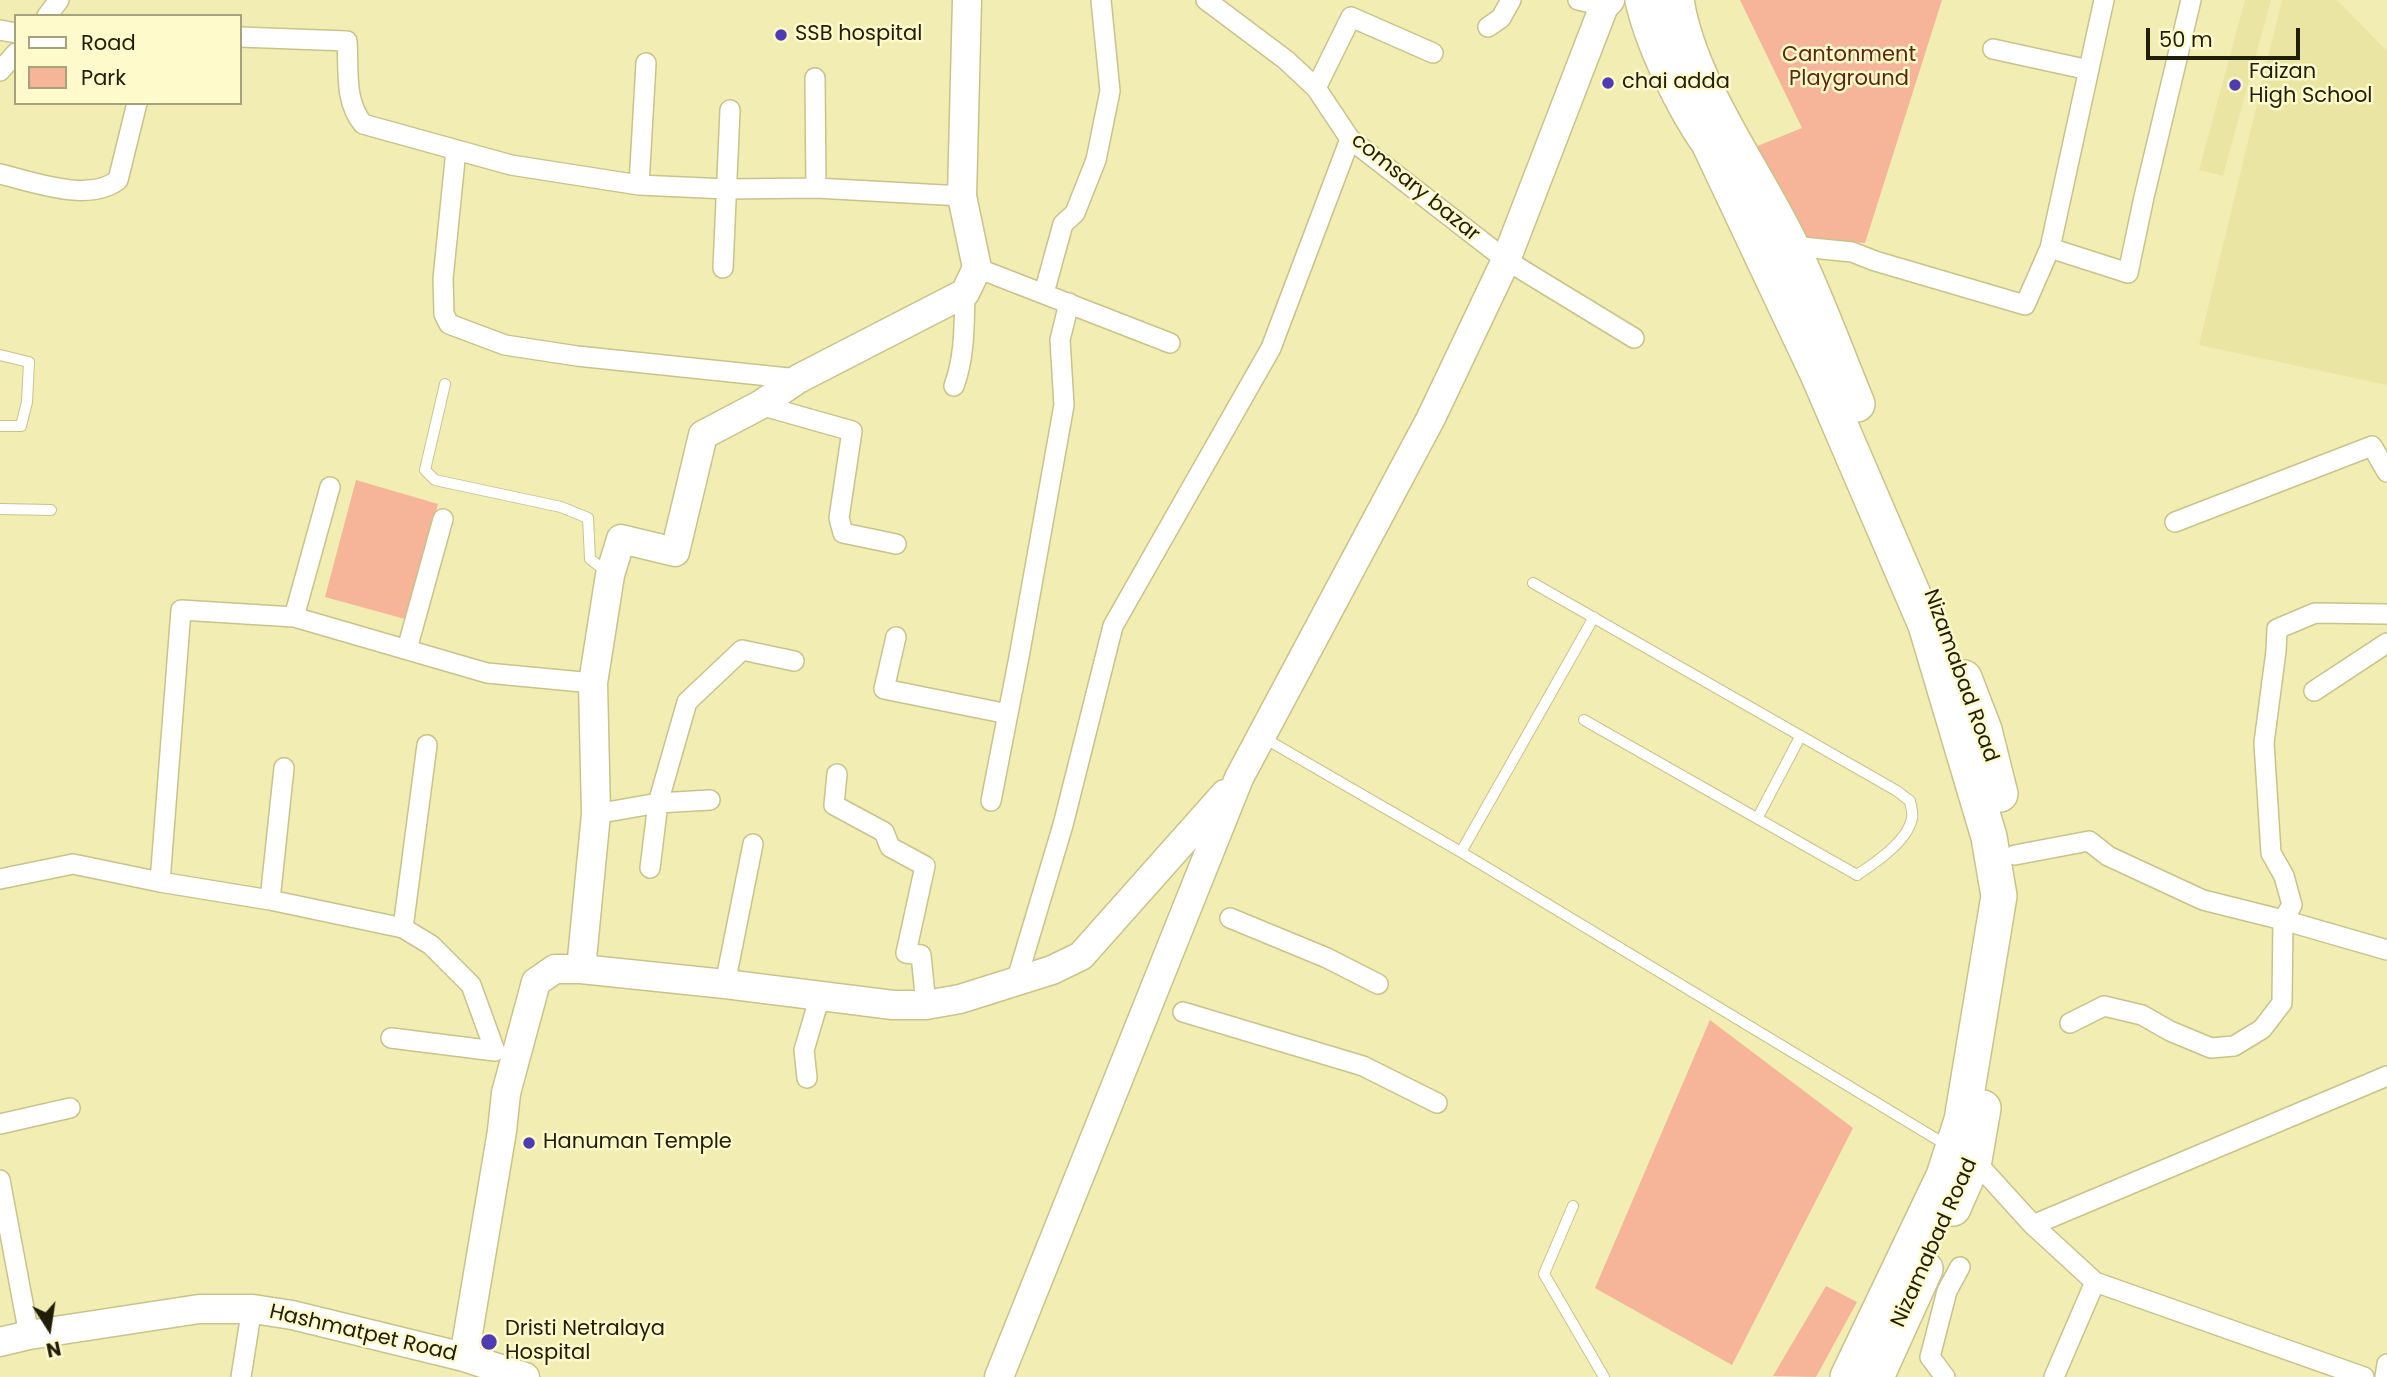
<!DOCTYPE html>
<style>
body{margin:0}
#map{position:relative;width:2387px;height:1377px;overflow:hidden;background:#f2edb3;font-family:Poppins,sans-serif}
canvas{display:block}
.legend{position:absolute;left:14px;top:14px;width:228px;height:91px;box-sizing:border-box;background:#fefacc;border:2px solid #a6a27d;margin:0;padding:9px 12px;list-style:none;font-size:21px;color:#211e07}
.legend li{display:flex;align-items:center;gap:14px;height:35px}
.legend b{width:35px;border:2px solid #a6a27d}
.north{position:absolute;left:14px;top:1293px;width:70px;height:70px;-webkit-text-stroke:5px #fefacc;paint-order:stroke;rotate:168deg;font-size:19px;font-weight:700;line-height:28px;text-align:center;color:#211e07}
.north::after{content:'';display:block;margin:auto;width:24px;height:32px;background:#211e07;clip-path:polygon(50% 0,100% 100%,50% 72%,0 100%)}
.scale{position:absolute;left:2146px;top:28px;width:154px;height:32px;box-sizing:border-box;border:4px solid #211e07;border-top:0;padding-left:9px;font-size:21px;line-height:24px;white-space:nowrap;color:#211e07;-webkit-text-stroke:5px #fefacc;paint-order:stroke}
</style>
<div id="map">
<canvas width="2387" height="1377"></canvas>
<ul class="legend">
<li><b style="height:9px;background:#fff"></b>Road</li>
<li><b style="height:19px;background:#f6b499"></b>Park</li>
</ul>
<div class="north">N</div>
<div class="scale">50 m</div>
</div>
<script>
const context = document.querySelector('canvas').getContext('2d');
context.lineJoin = 'round';
function fillPath(path, color) { context.fillStyle = color; context.fill(path, 'evenodd'); }
function trace(path, color, width, dash) { context.strokeStyle = color; context.lineWidth = width; context.lineCap = dash ? 'butt' : 'round'; context.setLineDash(dash || []); context.stroke(path); }
function drawText(font, color, halo, rows, align = 'center') {
  context.font = font + ' Poppins,sans-serif'; context.lineWidth = 5; context.setLineDash([]); context.textBaseline = 'middle'; context.strokeStyle = halo; context.fillStyle = color; for (const [text, x, y, turn = 0] of rows) {
    context.save(); context.translate(x, y); context.rotate((+turn || 0) * Math.PI / 180); context.textAlign = isNaN(turn) ? turn : align; if (halo) context.strokeText(text, 0, 0); context.fillText(text, 0, 0); context.restore();
  }
}
const built = new Path2D(`
 M2245,0H2271L2223,176L2199,170Z
 M2282,0H2337L2387,51V385L2199,345Z`);
const green = new Path2D(`
 M1740,0H1942L1865,243L1796,239L1755,147L1802,128Z
 M356,480L438,504L405,619L325,597Z
 M1710,1020L1853,1128L1732,1365L1595,1288Z
 M1826,1286L1857,1302L1816,1377L1773,1376Z`);
const lane = new Path2D(`
 M0,355L29,362L27,402L21,426H0
 M445,384L425,470L435,480L561,507L588,518L590,559L607,572
 M0,509L51,510
 M1533,583L1897,791L1910,801C1911,806 1913,813 1912,818C1908,841 1875,863 1857,875L1584,720
 M1264,738L1461,852L1948,1146
 M1758,817L1800,737
 M1461,852L1594,617
 M1573,1206L1544,1274L1604,1377`);
const street = new Path2D(`
 M1206,0L1286,60L1316,88L1350,139L1506,260L1634,338
 M1578,0L1604,6
 M47,16L59,0
 M1488,27L1501,18L1511,0
 M0,30L16,33
 M240,37L347,41C349,70 344,101 363,124L511,165L639,185L727,189L816,188L962,196
 M1993,49L2089,70
 M0,71L16,53
 M815,78L816,188
 M1316,88L1351,17L1433,53
 M456,150L443,279L444,314L449,324L505,345L577,356L798,379
 M0,174C33,182 89,203 118,180L137,103
 M639,185L646,63
 M1792,246L1852,252L1875,261L2025,305L2050,248L2104,0
 M2050,248L2128,273L2144,197L2191,0
 M723,268L730,110
 M977,268L1170,343
 M1044,293L1063,224L1075,213L1096,160L1110,91L1101,0
 M954,386C965,356 964,326 965,293
 M760,405L852,431L839,518L843,533L896,544
 M2175,522L2372,446L2387,472
 M294,617L330,487
 M896,637L884,689L1008,714
 M407,649L443,519
 M2314,691L2387,643
 M837,774L834,805L884,832L890,847L925,866L906,953L921,955L926,1005
 M991,801L1019,657L1064,405L1060,340L1069,303
 M596,814L658,803L710,800
 M2015,855L2089,841L2108,856L2203,900L2283,920L2387,950
 M650,868L658,803L687,702L742,650L794,661
 M0,879L73,864L160,882L270,900L403,928L431,945L471,985L495,1051L391,1038
 M160,882L181,610L294,617L487,673L593,683
 M270,900L284,768
 M1230,918L1327,958L1378,984
 M403,928L427,745
 M1016,982L1063,825L1113,626L1271,348L1350,139
 M725,984L753,844
 M1183,1012L1363,1066L1437,1103
 M2070,1023L2104,1006L2142,1015L2170,1031L2211,1048L2234,1046L2262,1029L2282,1003L2283,920L2292,905L2284,876L2271,853L2264,743L2276,651L2277,629L2315,613L2387,614
 M807,1078L804,1050L820,996
 M0,1124L70,1108
 M1974,1160L2033,1225L2387,1076
 M0,1180L29,1335
 M2033,1225L2095,1282L2364,1377
 M241,1377L250,1320
 M1945,1377L1930,1357L1947,1291L1960,1267
 M2054,1377L2095,1282
 M2385,1377L2387,1364`);
const secondary = new Path2D(`
 M581,969L596,814L593,683L610,575L621,539L675,552L703,435L760,405L798,379L965,293L977,268L962,196L967,0
 M0,1342L29,1335L199,1309H253L292,1315L464,1357L525,1377
 M464,1357L502,1131L506,1093L536,982L555,969H581L725,984L893,1005H926L960,999L1052,970L1081,956L1225,794
 M999,1377L1239,778L1431,418L1506,260L1604,6L1610,0`);
const highway = new Path2D(`
 M1643,0C1653,44 1683,106 1709,143L1818,374L1926,625L1989,837L1999,896L1962,1120L1944,1176L1848,1377
 M1676,0C1689,84 1754,169 1791,246C1816,297 1835,351 1857,404
 M1964,678L1984,730L2000,794
 M1953,1208L1974,1160L1983,1108
 M1876,1377L1925,1269`);
const markers = [
 [781,35,7,"#4f3cb3"],
 [1608,83,7,"#4f3cb3"],
 [2235,85,7,"#4f3cb3"],
 [529,1143,7,"#4f3cb3"],
 [489,1342,9,"#4f3cb3"]
];
const poiNames = [
 ["SSB hospital",795,35],
 ["Faizan",2249,73],
 ["High School",2249,97],
 ["chai adda",1622,83],
 ["Hanuman Temple",543,1143],
 ["Dristi Netralaya",505,1330],
 ["Hospital",505,1354]
];
const parkNames = [
 ["Cantonment",1849,56],
 ["Playground",1849,80]
];
const streetNames = [
 ["comsary bazar",1415,188,39],
 ["Nizamabad Road",1960,676,70],
 ["Nizamabad Road",1935,1243,-66],
 ["Hashmatpet Road",363,1334,13]
];
fillPath(built, '#ebe5a3');
fillPath(green, '#f6b499');
trace(lane, '#c8c38a', 12);
trace(street, '#c8c38a', 22);
trace(secondary, '#c8c38a', 31);
trace(highway, '#c8c38a', 38);
trace(lane, '#fff', 10);
trace(street, '#fff', 19);
trace(secondary, '#fff', 28);
trace(highway, '#fff', 35);
for (const [x, y, r, color] of markers) { const dot = new Path2D(); dot.arc(x, y, r, 0, 2 * Math.PI); context.fillStyle = color; context.fill(dot); trace(dot, '#fefacc', 2.5); }
drawText('21px', '#211e07', '#fefacc', poiNames, 'left');
drawText('21px', '#5c270e', '#fefacc', parkNames);
drawText('21px', '#211e07', '#fefacc', streetNames);
</script>
